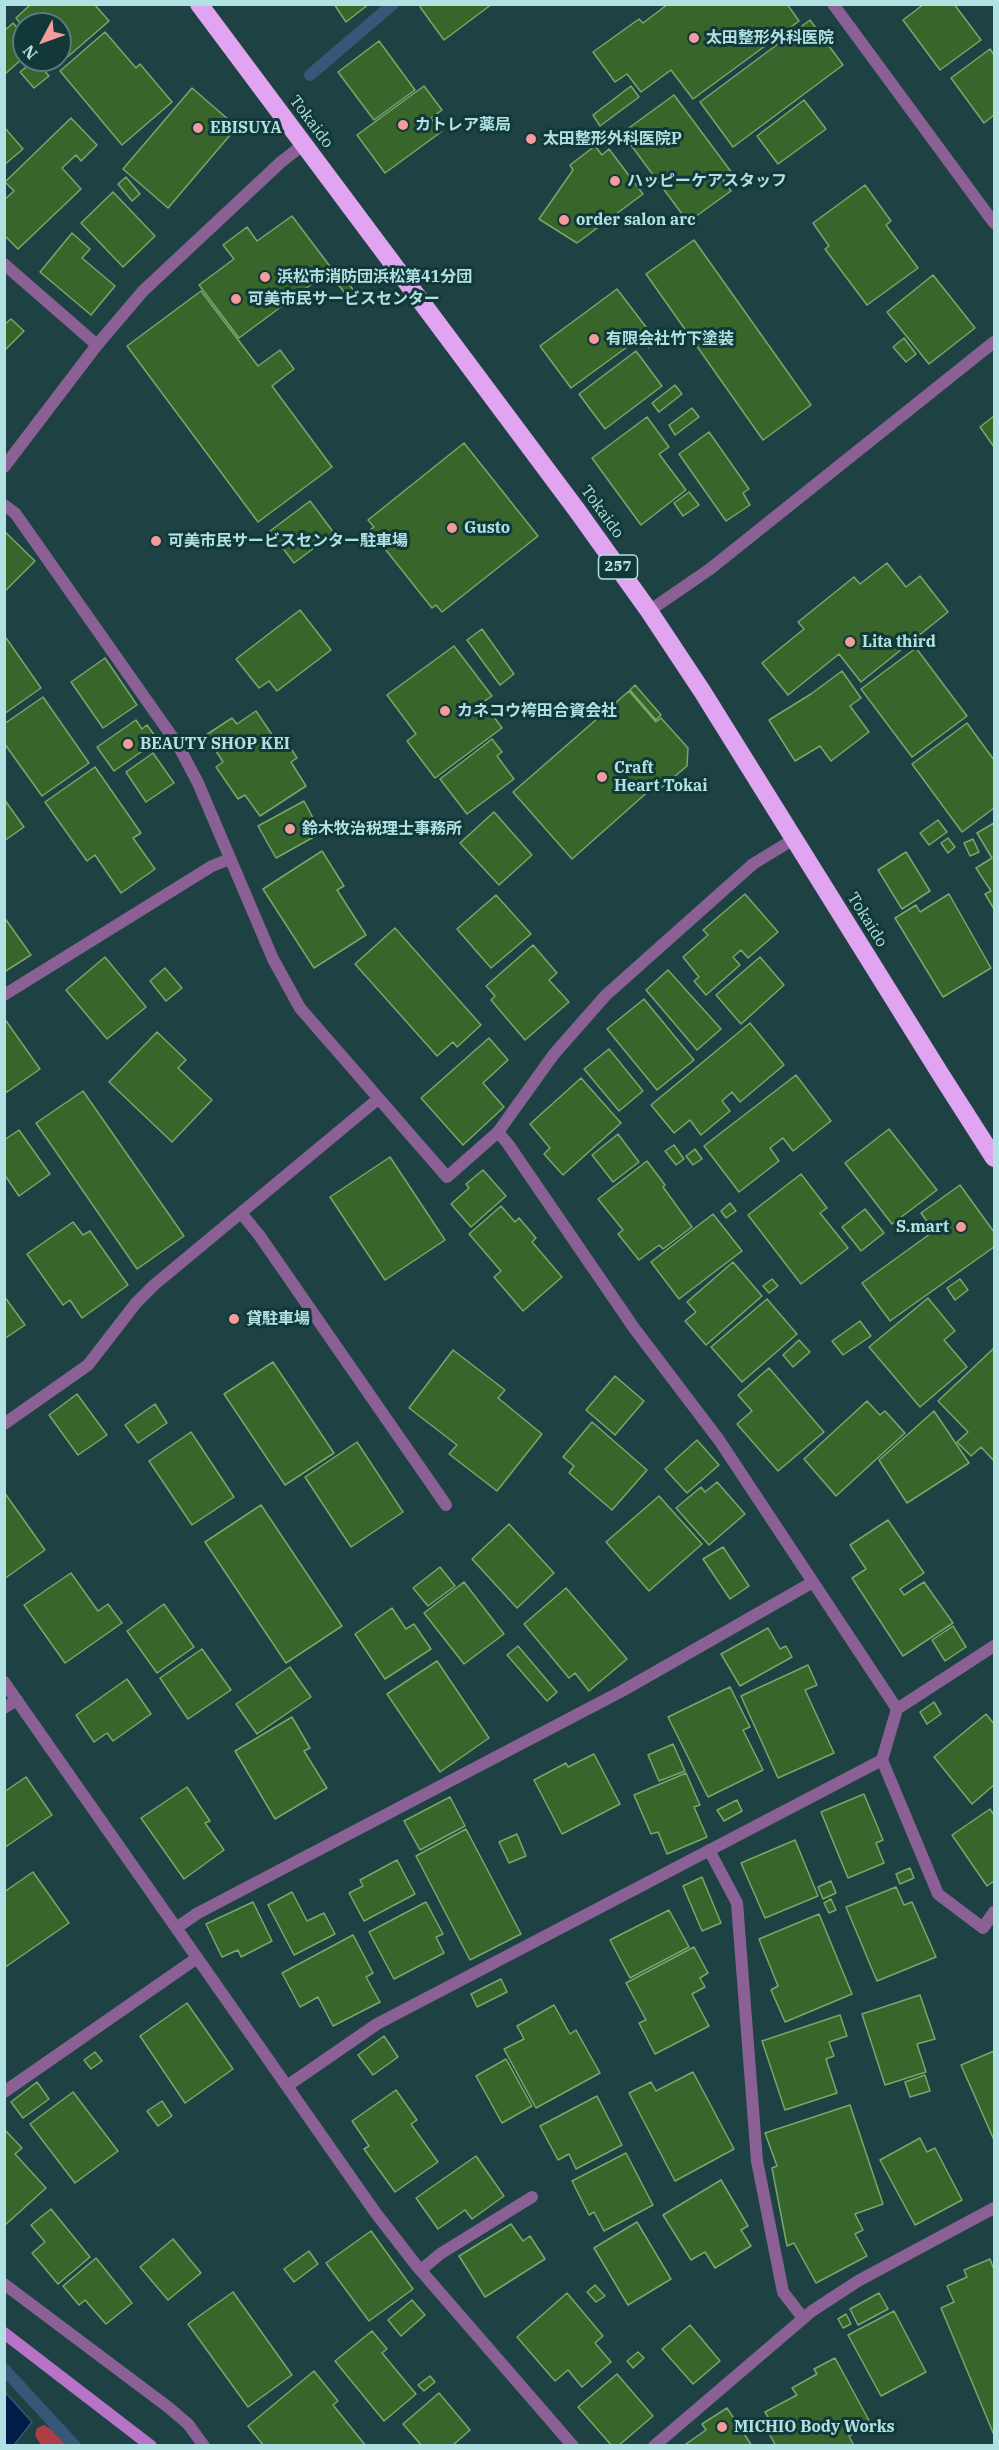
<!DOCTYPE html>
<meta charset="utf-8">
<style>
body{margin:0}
#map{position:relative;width:999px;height:2450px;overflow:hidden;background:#1e4244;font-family:"IBM Plex Serif",serif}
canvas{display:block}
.frame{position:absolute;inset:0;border:6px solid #b0e2e4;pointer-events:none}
.north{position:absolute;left:12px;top:12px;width:60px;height:60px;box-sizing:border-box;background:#133839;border:2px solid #527c7d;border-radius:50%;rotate:229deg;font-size:16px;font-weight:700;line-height:24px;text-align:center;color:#b0e2e4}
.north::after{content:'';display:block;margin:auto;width:21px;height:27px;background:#f59b9c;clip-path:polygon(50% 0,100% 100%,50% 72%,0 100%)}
</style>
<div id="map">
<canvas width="999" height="2450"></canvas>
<div class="frame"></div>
<div class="north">N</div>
</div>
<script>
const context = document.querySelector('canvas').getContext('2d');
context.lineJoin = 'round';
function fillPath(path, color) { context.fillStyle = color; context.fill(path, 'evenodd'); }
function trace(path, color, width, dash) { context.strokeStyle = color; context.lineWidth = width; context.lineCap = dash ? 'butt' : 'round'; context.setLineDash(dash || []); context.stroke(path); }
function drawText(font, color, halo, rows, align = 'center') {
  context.font = font + ' "IBM Plex Serif","Noto Sans JP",serif'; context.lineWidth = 6; context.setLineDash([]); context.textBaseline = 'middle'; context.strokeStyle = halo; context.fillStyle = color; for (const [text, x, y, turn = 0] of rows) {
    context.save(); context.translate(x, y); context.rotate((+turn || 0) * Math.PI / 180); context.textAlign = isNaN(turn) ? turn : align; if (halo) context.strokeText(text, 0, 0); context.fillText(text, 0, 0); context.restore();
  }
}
const forest = new Path2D(`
 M44,2425L51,2429L66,2445H41L35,2435L37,2428Z`);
const water = new Path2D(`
 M5,2392L32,2422L14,2445H5Z`);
const stream = new Path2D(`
 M310,75L393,4
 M4,2369L75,2446`);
const building = new Path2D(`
 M31,4H94L109,21L57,66L52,60H60V24H24V28L16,18Z
 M334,4H369L346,22Z
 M424,4H492L444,40L420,7Z
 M668,4H787L799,21L693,99L671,70L641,92L627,74L615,82L593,52L639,19L643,23Z
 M924,4H954L981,40L940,70L903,20Z
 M810,20L843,65L733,147L700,102Z
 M13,23L24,35V57L5,74L4,31Z
 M105,32L136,68L140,64L172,102L122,145L60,71Z
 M379,41L415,90L374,120L338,72Z
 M990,49L994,55V115L984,123L951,78Z
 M35,60L49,76L34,88L20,72Z
 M424,86L442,110L431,118L441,132L385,173L357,135Z
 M631,86L639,97L600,126L593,115Z
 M192,88L237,127L168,208L123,169Z
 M674,95L732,173L723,180L731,191L688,222L622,133Z
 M804,100L826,129L778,164L757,136Z
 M71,118L97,145L81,161L76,155L62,168L81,189L18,249L4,235V200L14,191L5,182Z
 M4,127L23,149L4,165Z
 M595,146L602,155L609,149L643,194L577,243L539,219L573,170L570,165Z
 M126,177L140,194L132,201L118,184Z
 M865,185L891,221L886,225L918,268L867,305L825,249L829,246L813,223Z
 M113,192L155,236L123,267L81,223Z
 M292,216L332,269L239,338L199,285L234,259L223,245L247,227L257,241Z
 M72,233L90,249L82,258L115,286L91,315L40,272Z
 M694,240L811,405L763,440L646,274Z
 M342,274L354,291L347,296L335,280Z
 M933,275L975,328L929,364L887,312Z
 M617,289L649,331L571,388L540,346Z
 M201,291L258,366L280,350L294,369L272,386L332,467L258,522L127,346Z
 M11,319L24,331L4,351V325Z
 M652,332L658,341L649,348L642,339Z
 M904,338L916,354L906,362L893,347Z
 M636,351L662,386L605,429L579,394Z
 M675,385L682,394L659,412L652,403Z
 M692,408L699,417L675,435L669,425Z
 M994,416V447L980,427Z
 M647,417L669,447L659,454L686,490L641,525L592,458Z
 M709,432L749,489L743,493L750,505L726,521L679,454Z
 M464,443L538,536L442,612L436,605L432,608L370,530L374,527L368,520Z
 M689,492L699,505L683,516L674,503Z
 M310,501L334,533L294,563L270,531Z
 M4,531L35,561L4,592Z
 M887,563L906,587L920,576L948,612L861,682L839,654L788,695L762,663L804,629L798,622L854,577L860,584Z
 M300,610L331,650L277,691L269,681L259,688L236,659Z
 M482,629L514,674L500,685L467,640Z
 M4,635L41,688L4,714Z
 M454,646L492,696L483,702L502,728L435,778L407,741L416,734L387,695Z
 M916,648L967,716L912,757L861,689Z
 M105,658L137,705L103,728L71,682Z
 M842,671L861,698L850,706L869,732L831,761L820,746L795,761L769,720L811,694Z
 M635,685L661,715L656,720L630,690Z
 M629,691L656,722L661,718L688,748L687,766L655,793L651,789L572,859L513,792Z
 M43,697L89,763L42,796L4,743V724Z
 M256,711L279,745L286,741L297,758L291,762L306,786L260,816L245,795L238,799L216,767L223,762L206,735L232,718L237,724Z
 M136,720L142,729L147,725L158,740L114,771L97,747Z
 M967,723L994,760V808L962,832L912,764Z
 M492,739L502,752L497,756L514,779L467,814L440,779Z
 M153,753L174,783L146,802L126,772Z
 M95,767L141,833L133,838L155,869L121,893L95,855L87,861L45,802Z
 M4,799L24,827L4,841Z
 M304,801L321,833L276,858L258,826Z
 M494,812L532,855L499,885L460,843Z
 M938,820L947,832L929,845L920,833Z
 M994,823V909L985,894L991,891L976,868L992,858L977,833Z
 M948,838L955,847L948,853L941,843Z
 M973,839L979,852L970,856L964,843Z
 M322,851L344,886L337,890L366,935L314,968L263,889Z
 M906,852L930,891L902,909L878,870Z
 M745,894L778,932L748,958L741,950L733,957L740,965L706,995L694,981L699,977L683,957L708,935L703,930Z
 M949,894L991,968L943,997L895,918L916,905L920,912Z
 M496,895L531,934L491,968L457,929Z
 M4,917L31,955L4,972Z
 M395,928L481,1025L457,1047L453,1042L437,1056L355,964Z
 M533,945L557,973L549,980L569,1002L525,1040L491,1000L495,996L486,986Z
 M105,957L146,1007L107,1039L66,990Z
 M760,957L784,985L741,1024L716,995Z
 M165,968L182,988L166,1001L150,981Z
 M668,970L721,1029L697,1050L646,990Z
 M644,999L694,1060L657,1090L607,1029Z
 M4,1018L40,1069L7,1092L4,1089Z
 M750,1023L784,1065L740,1102L732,1092L722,1101L730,1111L701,1135L690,1120L674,1133L651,1105Z
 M157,1032L186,1060L178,1068L212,1100L172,1142L109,1082Z
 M489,1038L508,1060L483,1083L504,1107L463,1145L421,1098Z
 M609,1049L643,1091L619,1111L584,1069Z
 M796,1075L831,1121L793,1151L783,1138L770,1148L779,1161L739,1192L704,1146Z
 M581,1078L621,1123L563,1175L544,1154L550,1148L530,1124Z
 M83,1091L184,1236L137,1269L36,1123Z
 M889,1129L937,1190L892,1224L845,1163Z
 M19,1130L50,1174L19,1196L4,1174V1140Z
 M618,1134L639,1162L613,1182L592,1155Z
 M674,1145L684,1159L676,1165L665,1151Z
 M695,1149L702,1159L693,1165L686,1156Z
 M390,1157L445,1240L385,1280L330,1197Z
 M647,1161L665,1185L663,1187L692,1227L663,1249L659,1245L639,1260L618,1234L623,1230L598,1199Z
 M483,1170L506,1196L471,1227L451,1204L469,1188L466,1184Z
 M801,1174L827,1208L820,1213L848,1248L801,1284L748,1215Z
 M960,1185L994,1232V1247L890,1321L862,1283L934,1231L921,1213Z
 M730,1203L736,1211L726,1218L721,1211Z
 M501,1206L515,1222L519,1218L536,1238L532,1242L562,1277L523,1311L494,1277L501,1271L469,1234Z
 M865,1209L884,1233L861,1251L842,1227Z
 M713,1214L742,1251L679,1299L651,1262Z
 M73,1222L83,1235L90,1231L128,1285L82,1318L70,1300L63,1305L27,1254Z
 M733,1262L762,1296L706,1345L685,1321L696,1312L687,1302Z
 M772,1279L778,1286L769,1293L763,1286Z
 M960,1279L968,1290L955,1300L947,1288Z
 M4,1296L25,1325L4,1339Z
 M928,1298L955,1331L944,1340L967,1367L920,1407L869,1347Z
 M767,1299L797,1334L742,1382L711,1347Z
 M860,1321L871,1336L843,1355L832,1341Z
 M799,1340L810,1352L793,1367L783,1355Z
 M994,1348V1461L981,1447L971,1456L957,1442L968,1432L938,1401Z
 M453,1350L505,1390L498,1398L542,1434L497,1491L449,1454L457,1445L409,1408Z
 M273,1362L334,1453L285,1485L224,1394Z
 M769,1368L824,1432L778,1471L737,1424L752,1411L738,1395Z
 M615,1376L644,1401L615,1435L586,1410Z
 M77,1394L107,1435L78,1455L49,1415Z
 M867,1401L880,1415L885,1411L905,1433L836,1496L804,1459Z
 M155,1404L167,1423L138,1443L125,1425Z
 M934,1411L969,1463L907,1503L879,1460Z
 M592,1422L647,1470L612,1510L569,1473L574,1466L563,1457Z
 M191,1432L234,1497L192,1525L149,1461Z
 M697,1440L719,1465L687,1493L665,1469Z
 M357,1442L403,1512L351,1547L305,1477Z
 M717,1482L745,1514L709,1545L676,1508L701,1487L705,1492Z
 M4,1492L45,1550L4,1579Z
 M659,1496L702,1544L649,1591L606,1542Z
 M261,1505L342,1626L286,1663L205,1542Z
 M888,1520L924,1573L900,1589L904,1595L924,1582L953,1623L903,1656L852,1578L866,1569L850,1545Z
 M509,1524L554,1573L517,1608L472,1559Z
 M723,1547L749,1586L730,1599L703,1559Z
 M440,1567L455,1586L428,1606L413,1588Z
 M71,1573L98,1611L108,1604L122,1623L65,1663L24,1605Z
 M464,1582L504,1634L464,1664L424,1613Z
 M566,1588L627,1659L589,1691L575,1673L569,1678L524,1624Z
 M164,1604L194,1647L157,1673L127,1631Z
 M392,1608L406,1629L414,1624L431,1649L385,1679L355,1634Z
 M953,1626L966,1647L945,1661L932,1640Z
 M768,1628L780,1649L786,1646L792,1657L740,1686L721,1654Z
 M518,1646L557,1692L547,1701L507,1655Z
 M202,1649L231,1690L188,1719L160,1678Z
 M437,1661L489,1738L440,1772L387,1694Z
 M808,1665L817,1685L805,1690L834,1753L778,1778L741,1696Z
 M290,1667L311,1697L257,1734L236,1704Z
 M127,1679L151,1714L113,1741L107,1733L94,1742L76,1715Z
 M730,1687L750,1727L743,1730L763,1770L708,1797L668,1717Z
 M934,1702L941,1714L927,1724L920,1712Z
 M986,1714L994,1724V1785L972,1804L934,1757Z
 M292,1717L310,1748L304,1751L327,1788L275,1819L235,1751Z
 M673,1744L685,1771L659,1781L648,1755Z
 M594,1754L620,1804L562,1834L534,1780L566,1763L568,1767Z
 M686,1773L700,1805L694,1807L707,1837L667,1854L658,1832L651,1834L634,1795Z
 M26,1777L52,1815L4,1848V1792Z
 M187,1787L210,1821L205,1823L224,1850L184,1879L141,1818Z
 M864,1794L883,1840L876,1843L884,1863L848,1878L821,1812Z
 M450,1797L465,1826L420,1850L404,1821Z
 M737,1800L742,1811L724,1821L717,1810Z
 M990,1809L994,1815V1881L987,1886L952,1835Z
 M466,1829L521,1934L470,1960L416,1856Z
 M517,1834L526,1856L509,1863L499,1842Z
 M795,1840L818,1896L765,1918L741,1863Z
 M397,1860L415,1894L364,1921L349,1893L363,1886L360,1880Z
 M910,1868L914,1878L900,1884L896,1874Z
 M33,1872L69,1923L4,1968V1892Z
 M702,1877L721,1923L702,1931L683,1886Z
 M831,1881L836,1893L823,1899L818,1887Z
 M896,1887L904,1905L912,1902L936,1957L877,1981L846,1907Z
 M292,1892L307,1921L324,1913L335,1934L294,1955L268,1905Z
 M831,1899L836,1910L829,1913L824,1903Z
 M253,1902L272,1941L241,1957L238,1950L222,1957L206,1924Z
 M426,1902L443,1934L436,1937L444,1953L394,1979L369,1932Z
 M669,1910L689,1947L630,1978L610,1940Z
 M819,1914L852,1994L785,2022L771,1990L778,1986L759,1939Z
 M353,1935L373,1973L366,1977L380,2002L333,2026L318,1997L300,2007L282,1973Z
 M694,1947L708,1973L700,1978L705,1987L692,1994L709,2026L655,2054L639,2023L646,2020L626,1983Z
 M501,1979L507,1992L477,2007L471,1994Z
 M920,1995L935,2039L917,2044L926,2072L885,2085L862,2014Z
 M187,2003L233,2069L185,2103L140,2036Z
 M554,2005L570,2034L576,2030L600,2073L536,2108L504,2049L524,2039L517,2026Z
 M840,2015L847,2036L829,2042L834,2056L826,2059L837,2093L785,2110L762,2041Z
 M384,2036L398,2057L373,2075L358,2055Z
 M994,2051V2140L961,2065Z
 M95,2052L102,2061L91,2069L84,2060Z
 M506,2059L532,2106L502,2123L476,2076Z
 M693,2072L734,2149L675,2181L629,2093L651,2082L656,2091Z
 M925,2075L930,2091L910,2097L905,2082Z
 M37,2082L49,2099L23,2118L11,2102Z
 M396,2090L417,2120L411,2124L438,2162L395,2192L364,2149L369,2146L352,2121Z
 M73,2092L118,2151L75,2183L30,2124Z
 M597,2096L622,2145L576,2169L569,2154L558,2160L540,2126Z
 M162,2101L172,2116L158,2126L147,2111Z
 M850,2105L883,2204L855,2214L863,2230L855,2234L867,2256L816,2283L794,2243L787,2246L772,2168L777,2166L765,2133Z
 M4,2129L22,2148L15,2154L46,2188L4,2226Z
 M920,2138L927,2152L935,2148L962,2200L915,2225L880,2160Z
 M626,2153L653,2205L604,2231L594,2212L589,2215L572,2181Z
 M476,2156L504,2196L472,2219L465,2210L438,2229L416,2198Z
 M721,2180L748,2226L741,2230L751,2246L715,2268L705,2252L691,2260L663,2215Z
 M51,2209L90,2257L58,2284L32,2253L45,2242L31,2225Z
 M637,2222L671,2279L628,2305L594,2248Z
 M511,2224L523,2241L530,2236L545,2259L485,2297L459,2256Z
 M371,2231L413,2289L369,2321L326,2263Z
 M173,2239L201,2273L168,2300L140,2267Z
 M309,2251L318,2264L294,2282L284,2269Z
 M96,2258L132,2303L106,2324L85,2300L79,2305L63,2286Z
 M990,2259L994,2270V2435L941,2308L954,2302L947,2286L967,2277L964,2270Z
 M595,2285L605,2296L596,2302L587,2292Z
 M233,2292L292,2375L248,2407L188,2324Z
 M567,2293L603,2336L595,2343L611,2362L582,2387L568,2370L555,2381L517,2337Z
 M879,2293L888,2309L858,2325L850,2309Z
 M412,2300L425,2315L401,2336L388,2320Z
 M894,2311L926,2372L881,2396L848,2335Z
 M846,2314L851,2324L843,2328L838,2319Z
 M690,2325L720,2361L693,2384L662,2349Z
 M372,2331L387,2349L382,2353L416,2394L384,2421L335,2361Z
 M638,2352L644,2358L633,2368L627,2361Z
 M835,2358L871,2424L849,2436L854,2446H776L764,2425L771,2422L765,2412L797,2395L792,2388L817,2374L814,2369Z
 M314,2371L338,2401L333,2405L366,2446H264L248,2426Z
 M617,2374L653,2416L618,2446H612L578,2407Z
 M430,2376L435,2382L424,2391L418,2385Z
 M439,2393L470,2430L452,2446H422L403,2424Z
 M727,2408L752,2446H683L706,2430L702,2424Z`);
const street = new Path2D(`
 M833,4L994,223
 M4,264L97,345
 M4,467L97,345L143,291L281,162L304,144
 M4,505L15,513L178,745L198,783L273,959L300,1008L447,1177L498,1132L554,1054L606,995L753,864L794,839
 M649,611L710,569L994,342
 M4,995L212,866L230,859
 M498,1132L508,1144L634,1328L719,1440L897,1709
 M241,1213L259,1235L446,1505
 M4,1424L88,1365L136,1303L154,1285L378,1099
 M994,1646L897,1709L882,1760L938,1894L983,1928L994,1912
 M4,1682L375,2212L416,2265L573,2446
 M4,1708L17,1700
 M709,1850L737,1903L757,2161L783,2292L803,2318
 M176,1928L198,1913L622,1691L813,1582
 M287,2086L377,2024L882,1760
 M4,2092L197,1958
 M421,2270L440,2254L532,2197
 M4,2284L168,2407L188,2424L204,2446
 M654,2446L812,2311L858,2281L994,2208`);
const secondary = new Path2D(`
 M4,2333L151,2446`);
const highway = new Path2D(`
 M199,4L576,509L649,611L702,691L941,1075L994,1158`);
const markers = [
 [694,38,6,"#f59b9c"],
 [403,125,6,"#f59b9c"],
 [198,128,6,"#f59b9c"],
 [531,139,6,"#f59b9c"],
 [615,181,6,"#f59b9c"],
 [564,220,6,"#f59b9c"],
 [265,277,6,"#f59b9c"],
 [236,299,6,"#f59b9c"],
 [594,339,6,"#f59b9c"],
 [452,528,6,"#f59b9c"],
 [156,541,6,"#f59b9c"],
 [850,642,6,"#f59b9c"],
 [445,711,6,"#f59b9c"],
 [128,744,6,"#f59b9c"],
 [602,777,6,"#f59b9c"],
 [290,829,6,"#f59b9c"],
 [961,1227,6,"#f59b9c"],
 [234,1319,6,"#f59b9c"],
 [722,2427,6,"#f59b9c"]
];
const shields = [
 [618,567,39]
];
const shieldNames = [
 ["257",618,567]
];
const poiNames = [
 ["太田整形外科医院",706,38],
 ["カトレア薬局",415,125],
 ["EBISUYA",210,128],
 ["太田整形外科医院P",543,139],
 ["ハッピーケアスタッフ",627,181],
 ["order salon arc",576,220],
 ["浜松市消防団浜松第41分団",277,277],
 ["可美市民サービスセンター",248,299],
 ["有限会社竹下塗装",606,339],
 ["Gusto",464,528],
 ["可美市民サービスセンター駐車場",168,541],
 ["Lita third",862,642],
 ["カネコウ袴田合資会社",457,711],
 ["BEAUTY SHOP KEI",140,744],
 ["Craft",614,768],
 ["Heart Tokai",614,786],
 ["鈴木牧治税理士事務所",302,829],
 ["S.mart",949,1227,"right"],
 ["貸駐車場",246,1319],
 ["MICHIO Body Works",734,2427]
];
const streetNames = [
 ["Tokaido",311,122,53],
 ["Tokaido",602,512,54],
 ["Tokaido",867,920,58]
];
fillPath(forest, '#ae3d46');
fillPath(water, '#021c48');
trace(water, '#365777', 1.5);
trace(stream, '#365777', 12);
fillPath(building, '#37652a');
trace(building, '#77a86a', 1.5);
trace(street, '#8b6195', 12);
trace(secondary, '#b673c7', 12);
trace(highway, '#e1a4f1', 18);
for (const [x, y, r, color] of markers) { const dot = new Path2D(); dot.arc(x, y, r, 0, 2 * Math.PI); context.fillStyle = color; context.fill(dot); trace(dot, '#133839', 2); }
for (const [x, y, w] of shields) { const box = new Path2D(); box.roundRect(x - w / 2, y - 12, w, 24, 4.5); context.fillStyle = '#133839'; context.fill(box); trace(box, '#b0e2e4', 1.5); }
drawText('bold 15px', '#b0e2e4', null, shieldNames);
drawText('bold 16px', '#b0e2e4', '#133839', poiNames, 'left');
drawText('16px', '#b0e2e4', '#133839', streetNames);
</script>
